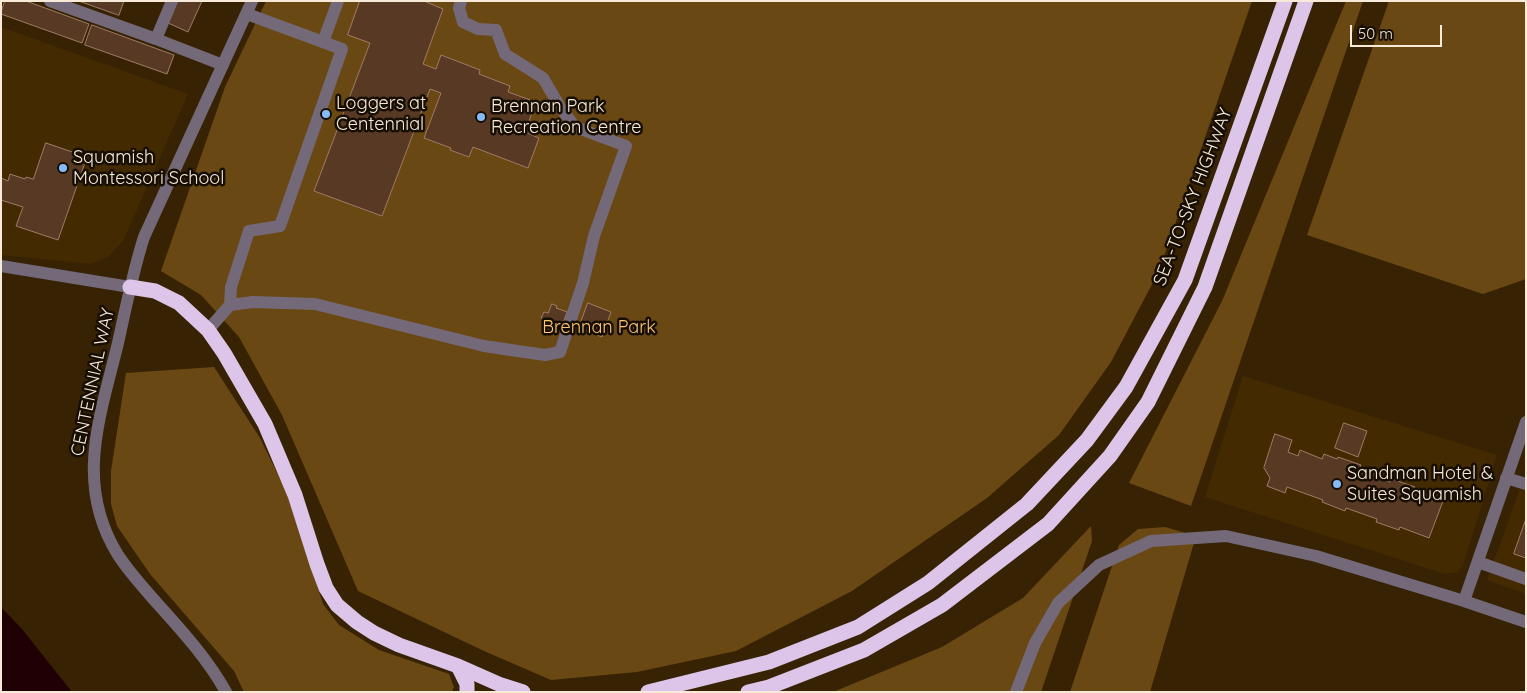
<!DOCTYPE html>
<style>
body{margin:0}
#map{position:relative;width:1527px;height:693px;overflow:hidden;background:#372303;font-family:Quicksand,sans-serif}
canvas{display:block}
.frame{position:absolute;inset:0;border:2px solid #f8ead9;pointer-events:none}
.scale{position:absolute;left:1350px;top:25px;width:92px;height:22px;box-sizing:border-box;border:2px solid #f8ead9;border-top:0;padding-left:6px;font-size:15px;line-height:18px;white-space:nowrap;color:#f8ead9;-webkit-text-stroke:4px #170e03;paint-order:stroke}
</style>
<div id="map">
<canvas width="1527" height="693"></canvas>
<div class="frame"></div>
<div class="scale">50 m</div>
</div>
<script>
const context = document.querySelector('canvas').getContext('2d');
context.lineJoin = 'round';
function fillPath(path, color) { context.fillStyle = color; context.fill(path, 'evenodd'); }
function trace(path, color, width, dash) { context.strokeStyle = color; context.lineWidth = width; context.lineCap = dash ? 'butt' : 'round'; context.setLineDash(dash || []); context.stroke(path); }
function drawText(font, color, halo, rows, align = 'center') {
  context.font = font + ' Quicksand,sans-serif'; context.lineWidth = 5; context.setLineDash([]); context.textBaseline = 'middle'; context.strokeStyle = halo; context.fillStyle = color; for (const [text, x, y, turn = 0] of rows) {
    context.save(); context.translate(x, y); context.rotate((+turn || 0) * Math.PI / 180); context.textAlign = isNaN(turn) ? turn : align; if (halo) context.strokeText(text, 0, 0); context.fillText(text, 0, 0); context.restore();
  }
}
const built = new Path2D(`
 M1,27L188,94L123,241L109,256L91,264L1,255Z
 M1243,376L1497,455L1463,565L1458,572L1445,574L1205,497Z
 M1526,472V594L1487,580Z`);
const green = new Path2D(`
 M266,1H1252L1159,271L1111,362L1059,435L987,498L852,591L736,651L637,672L551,680L484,651L358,591L282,415L239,337L201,295L161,271L225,87Z
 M1346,1H1363L1191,506L1129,483L1222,301Z
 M1389,1H1526V279L1483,294L1307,235Z
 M214,367L260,438L286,491L323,604L339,625L379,650L449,674L454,687L452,692H244L234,671L150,574L117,526L111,504V471L126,373Z
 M1091,526L1092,541L1041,692H833L942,647L1023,598Z
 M1165,527L1196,536L1150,692H1070L1119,545L1138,529Z`);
const water = new Path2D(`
 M1,607L22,629L72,692H1Z`);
const building = new Path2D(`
 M5,1H26L89,24L82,43L1,14Z
 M79,1H124L119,15Z
 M178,1H202L188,32L168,23Z
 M360,1H424L443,9L423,64L436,69L441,55L480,70L479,74L510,86L508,92L536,102L525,132L539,138L528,168L473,147L469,157L450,150L451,148L424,138L441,93L430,89L382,216L314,191L370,43L348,35Z
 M92,25L174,55L167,74L85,45Z
 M46,143L87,157L58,240L16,226L23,207L1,200V178L8,181L10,174L25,179L26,177L33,179Z
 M588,303L611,312L602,337L579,328Z
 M552,304L557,306L556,308L567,312L562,326L555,323L552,330L545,328L548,321L541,318L544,312L548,313Z
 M1344,423L1367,431L1358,457L1335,448Z
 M1275,434L1292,440L1288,452L1298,456L1300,450L1322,459L1324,454L1337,459L1338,457L1361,465L1360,468L1374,473L1373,476L1390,482L1392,479L1415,487L1414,490L1443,501L1429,538L1400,527L1399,530L1376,522L1377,519L1346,508L1345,511L1322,502L1323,500L1287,487L1285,493L1267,486L1270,478L1264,468Z
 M1526,519V558L1514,554Z`);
const minor = new Path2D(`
 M50,1L156,39L223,65
 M156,39L172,1
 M323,42L338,1
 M1,266L130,287
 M230,305L231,287L249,231L280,226L342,49L247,14
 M208,330L230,305L253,302L315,304L484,346L545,355L560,352L583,283L594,236L626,146L575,127L560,107L543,78L505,54L496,30L478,29L463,22L459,8L461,1
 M1506,478L1526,484
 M1478,562L1526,579
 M1464,601L1526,422
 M226,692C207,658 182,631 156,602C143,587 129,572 118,555C74,484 100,417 118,343C126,307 133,271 144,237L252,1
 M1016,692L1035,643L1058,603L1099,565L1151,541L1226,536L1316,556L1464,601L1526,622`);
const highway = new Path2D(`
 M130,287L155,291L179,303L208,330L224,353L265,424L295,495L317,564L326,588L337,605L357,622L374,633L399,645L458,666L501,685L523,692
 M458,666L467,684V692
 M648,692L769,662L858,627L928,583L1027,504L1087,440L1126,387L1185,280L1285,1
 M748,692L769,687L864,650L942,605L1048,524L1110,456L1148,402L1205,287L1306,1`);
const markers = [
 [326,114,5,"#86bbfb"],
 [481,117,5,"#86bbfb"],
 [63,168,5,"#86bbfb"],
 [1337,484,5,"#86bbfb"]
];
const poiNames = [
 ["Loggers at",336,104],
 ["Centennial",336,125],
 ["Brennan Park",491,107],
 ["Recreation Centre",491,128],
 ["Squamish",73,158],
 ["Montessori School",73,179],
 ["Sandman Hotel &",1347,474],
 ["Suites Squamish",1347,495]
];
const streetNames = [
 ["SEA-TO-SKY HIGHWAY",1193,197,-69],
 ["CENTENNIAL WAY",93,382,-78]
];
const parkNames = [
 ["Brennan Park",599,328]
];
fillPath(built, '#432a01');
fillPath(green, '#6a4814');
fillPath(water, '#210005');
fillPath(building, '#583924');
trace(building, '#9f7b65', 1);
trace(minor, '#736978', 12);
trace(highway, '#dcc5e9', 15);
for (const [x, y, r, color] of markers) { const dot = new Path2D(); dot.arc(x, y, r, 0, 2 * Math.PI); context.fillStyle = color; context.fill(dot); trace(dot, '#170e03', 2); }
drawText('18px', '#f8ead9', '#170e03', poiNames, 'left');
drawText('18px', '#f8ead9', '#170e03', streetNames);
drawText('18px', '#fec577', '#170e03', parkNames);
</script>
